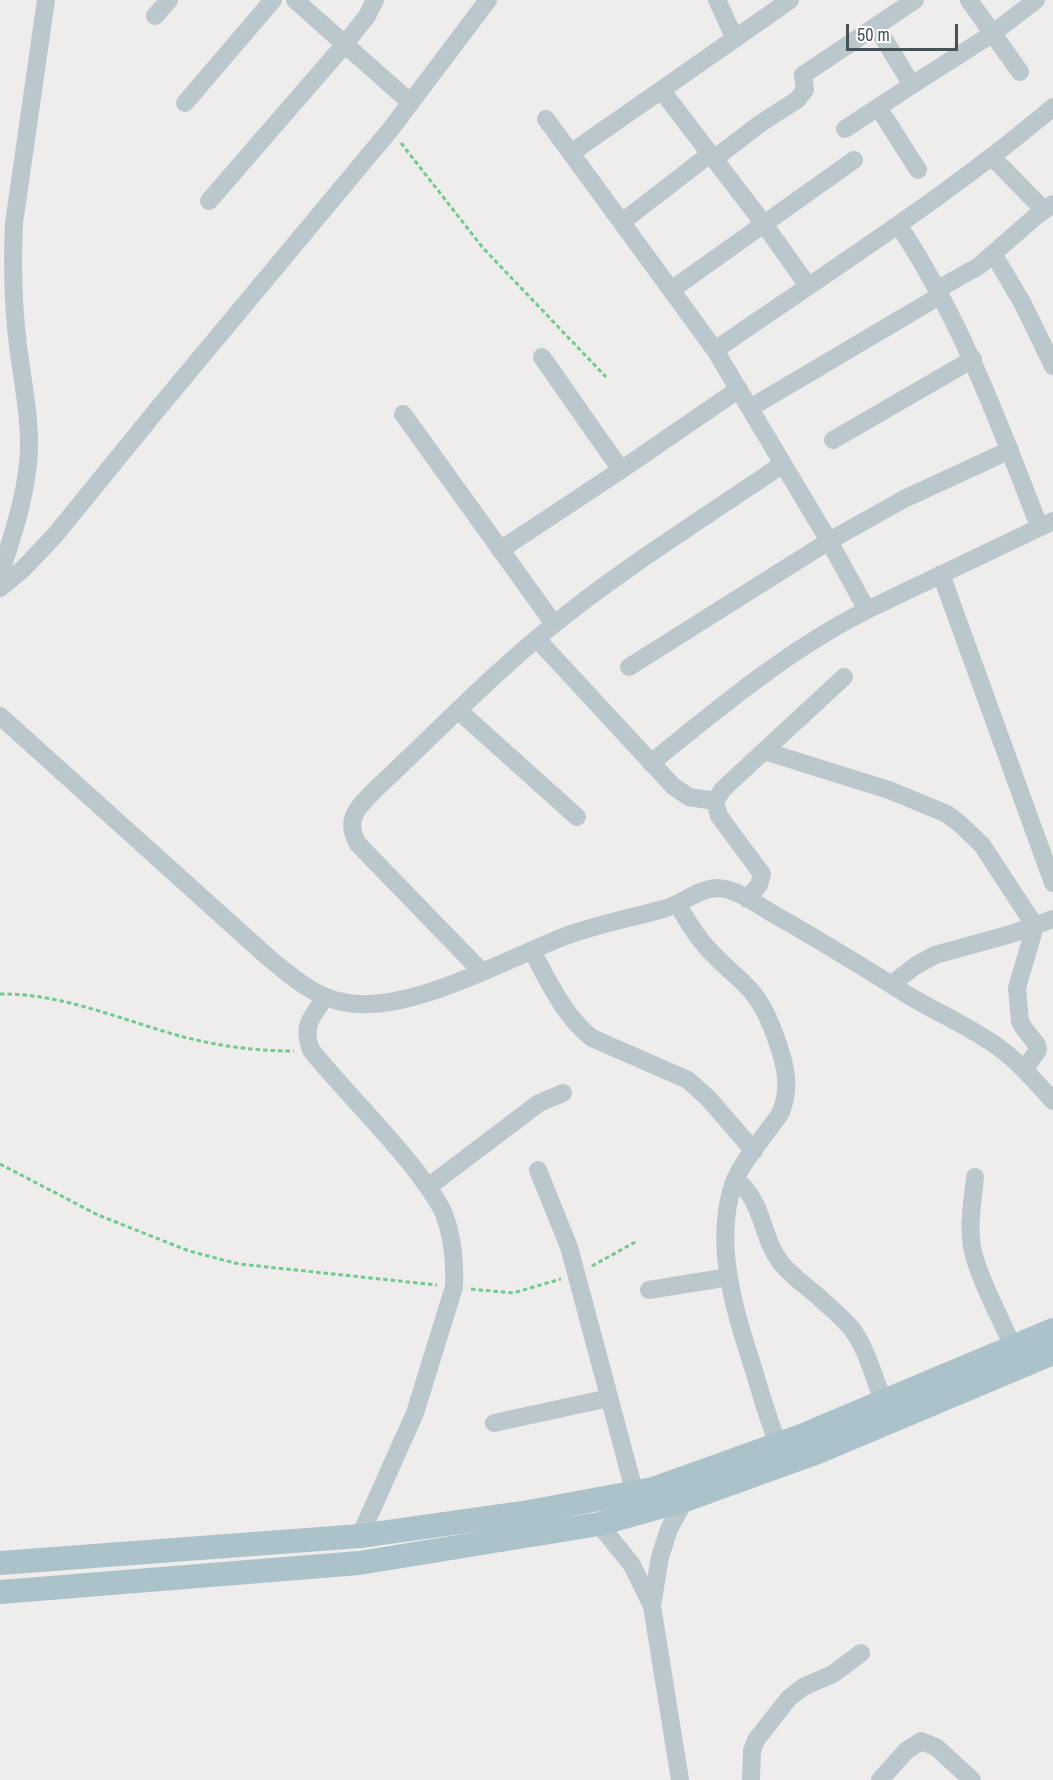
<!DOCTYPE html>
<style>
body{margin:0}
#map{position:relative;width:1053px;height:1780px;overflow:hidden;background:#efecec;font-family:"Archivo Narrow",sans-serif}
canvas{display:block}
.scale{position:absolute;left:846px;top:24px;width:112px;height:27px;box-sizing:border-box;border:3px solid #445359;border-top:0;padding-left:8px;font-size:18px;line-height:21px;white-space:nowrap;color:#445359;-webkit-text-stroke:4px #fff;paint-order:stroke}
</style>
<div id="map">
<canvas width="1053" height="1780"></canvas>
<div class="scale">50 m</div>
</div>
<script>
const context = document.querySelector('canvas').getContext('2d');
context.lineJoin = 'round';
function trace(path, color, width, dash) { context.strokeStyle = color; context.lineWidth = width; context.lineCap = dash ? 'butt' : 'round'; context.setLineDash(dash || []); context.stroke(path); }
const path = new Path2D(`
 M401,143L483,248L606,377
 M0,994C61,993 122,1020 180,1036C218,1046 254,1051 294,1051
 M0,1164L98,1215L189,1251L239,1264L437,1285
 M592,1266L637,1241
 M471,1289L513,1293L561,1279`);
const minor = new Path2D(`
 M295,0L411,103
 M717,0L735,39
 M969,0L1020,72
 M155,16L169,0
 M876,26L912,85L992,34L1036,0
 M662,91L764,224L808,286
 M185,103L273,0
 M878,107L918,170
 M546,119L715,350L829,541L867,610L1053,521
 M845,129L912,85
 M571,153L790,0
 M992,157L1044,210
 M714,159L761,123L797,100L805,90L803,75L915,0
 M209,201L345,44L367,16L375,0
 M622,222L710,154
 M899,226C961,319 999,423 1039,526
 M994,255L1023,304L1053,366
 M938,289L979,266L1035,217L1053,204
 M671,290L854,160
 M715,350C829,271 947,197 1053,107
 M542,357L621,470
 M750,408L941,295
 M403,414L554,624
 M833,440L973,359
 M500,550L621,470L739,389
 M0,574C12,538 24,502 28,464C32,425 23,385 18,346C13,305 12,265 14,223L46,0
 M941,574L1053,883
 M0,588L23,569L56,534L156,411L390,130L488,0
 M537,639L673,786L689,797L715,801
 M629,667L829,541L904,499L1010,450
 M459,711L577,817
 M0,716L270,959C294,978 316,999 348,1003C408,1013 502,962 558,939C593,925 628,919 663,909C681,905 699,888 718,888C738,889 759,906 775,915C822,941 866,969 911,997C940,1014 971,1027 998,1047C1019,1062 1036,1082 1053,1101
 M764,751L889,790L947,814L960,824L982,845L1035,926L1017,988L1020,1021L1023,1027L1037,1045L1038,1050L1024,1070
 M651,763C720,707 788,650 867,610
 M747,899L759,885L762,874L719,816L715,801L723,789L844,677
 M678,905C689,924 700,942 716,957C730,972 747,983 758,1000C769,1015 785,1059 786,1078C787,1090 785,1103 780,1114C767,1133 742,1161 734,1182C712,1245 736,1314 755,1374C762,1398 769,1421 778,1444
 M532,951C549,982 564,1016 592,1038L688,1080L708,1098L754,1151
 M482,972L358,844C342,817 362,804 379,786C441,728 500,666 567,614C636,560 711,513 783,464
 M892,984L915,966L935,955L1011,934L1053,919
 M325,998C311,1017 302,1026 311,1050C345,1092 384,1129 417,1172C426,1185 438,1199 444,1214C453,1237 455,1263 454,1287L415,1413L360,1536
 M538,1170L569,1247L638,1505
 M975,1177C973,1199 968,1224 972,1247C977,1275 1001,1319 1013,1347
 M735,1179C765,1202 760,1236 781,1263C792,1277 809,1288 822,1300C832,1309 843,1318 852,1329C867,1350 874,1377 883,1401
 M428,1187L539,1103L563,1093
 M649,1290L729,1277
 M494,1423L609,1398
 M599,1524L632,1565L652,1606L680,1780
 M652,1606L660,1557L669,1529L685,1500
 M751,1780L752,1751L756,1740L789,1698L803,1687L833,1674L861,1653
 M880,1780L906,1751L921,1741L936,1747L972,1780`);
const major = new Path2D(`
 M0,1563L360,1536L523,1513L653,1489L801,1436L1053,1330
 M0,1592L359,1563L599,1524L685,1500L818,1452L1053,1353`);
trace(path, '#71cb8d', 3, [4.5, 3]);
trace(minor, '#bac7cc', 18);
trace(major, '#abc2cb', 24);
</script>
